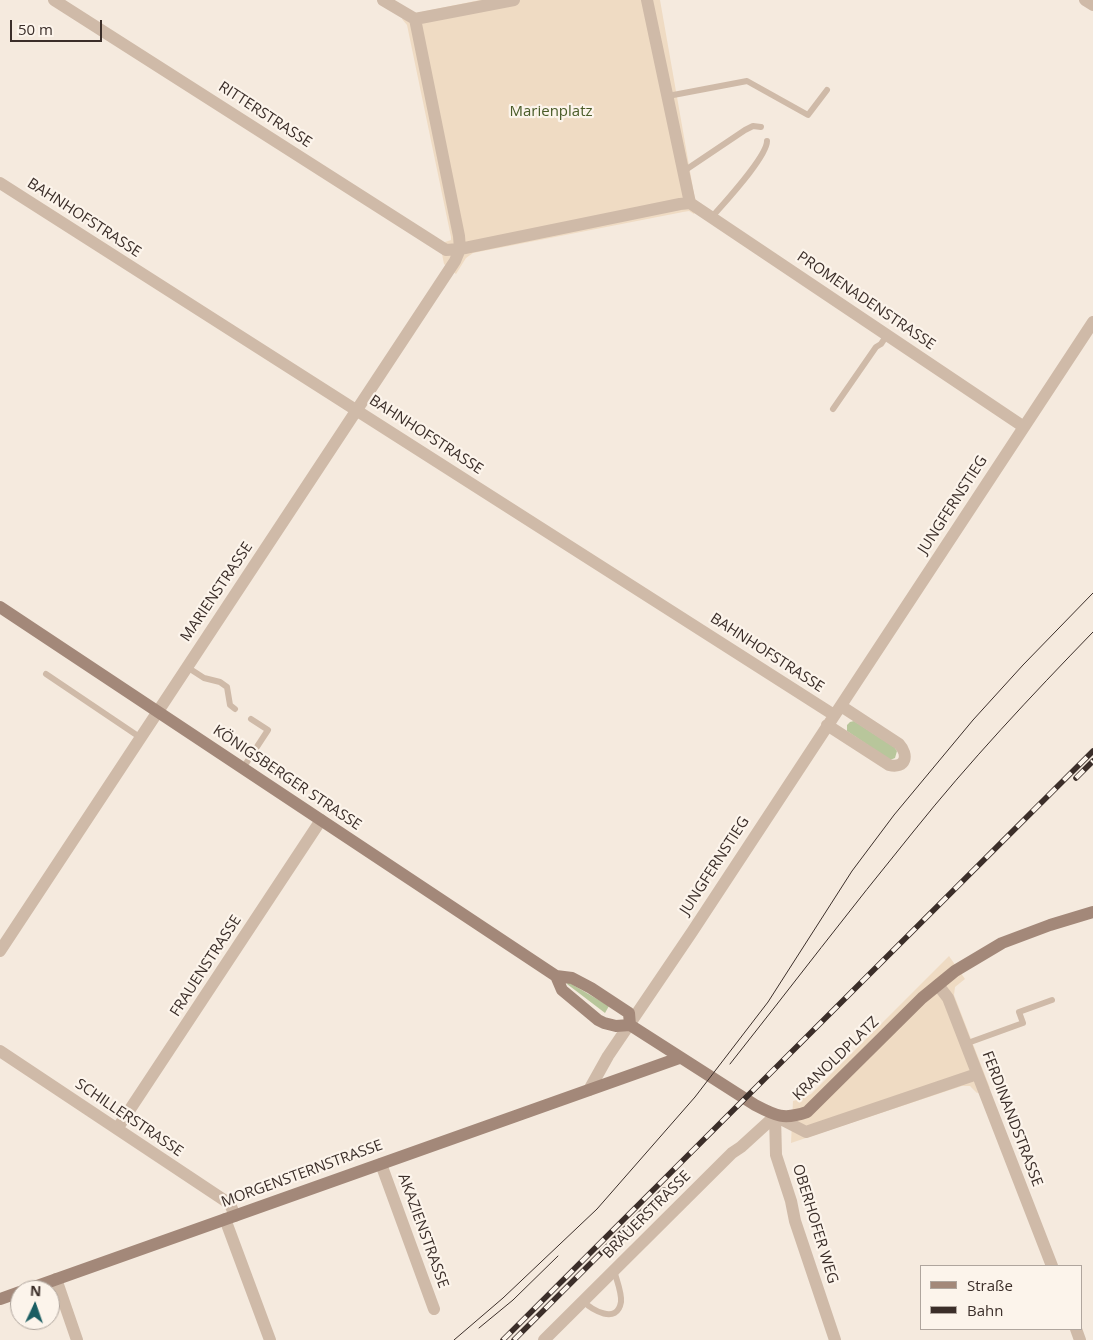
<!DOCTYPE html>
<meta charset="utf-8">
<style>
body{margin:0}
#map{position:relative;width:1093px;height:1340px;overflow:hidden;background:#f5eade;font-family:"Open Sans",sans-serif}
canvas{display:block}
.legend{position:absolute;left:920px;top:1265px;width:162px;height:65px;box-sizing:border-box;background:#fcf4eb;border:1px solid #afa59d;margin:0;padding:6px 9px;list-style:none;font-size:15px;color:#3b2e29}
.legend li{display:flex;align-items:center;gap:10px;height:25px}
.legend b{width:25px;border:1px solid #afa59d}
.north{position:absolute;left:10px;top:1280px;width:50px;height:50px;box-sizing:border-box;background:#fcf4eb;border:1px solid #afa59d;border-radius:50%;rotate:3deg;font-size:14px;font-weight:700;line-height:20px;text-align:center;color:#3b2e29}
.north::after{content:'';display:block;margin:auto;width:18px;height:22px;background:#195d62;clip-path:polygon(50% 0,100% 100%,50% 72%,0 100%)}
.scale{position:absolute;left:10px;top:20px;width:92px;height:22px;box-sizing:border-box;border:2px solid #3b2e29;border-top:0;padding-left:6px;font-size:15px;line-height:18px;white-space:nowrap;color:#3b2e29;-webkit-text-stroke:4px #fcf4eb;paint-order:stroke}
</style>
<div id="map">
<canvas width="1093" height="1340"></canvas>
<ul class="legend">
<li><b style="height:6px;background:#a38879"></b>Straße</li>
<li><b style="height:6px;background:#3b2e29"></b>Bahn</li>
</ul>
<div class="north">N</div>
<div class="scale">50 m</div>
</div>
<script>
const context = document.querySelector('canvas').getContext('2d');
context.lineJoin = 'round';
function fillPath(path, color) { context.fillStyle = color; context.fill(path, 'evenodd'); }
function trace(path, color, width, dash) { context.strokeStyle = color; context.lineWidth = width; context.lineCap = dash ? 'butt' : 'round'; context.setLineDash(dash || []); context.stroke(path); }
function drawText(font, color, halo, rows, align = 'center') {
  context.font = font + ' "Open Sans",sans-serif'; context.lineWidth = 4.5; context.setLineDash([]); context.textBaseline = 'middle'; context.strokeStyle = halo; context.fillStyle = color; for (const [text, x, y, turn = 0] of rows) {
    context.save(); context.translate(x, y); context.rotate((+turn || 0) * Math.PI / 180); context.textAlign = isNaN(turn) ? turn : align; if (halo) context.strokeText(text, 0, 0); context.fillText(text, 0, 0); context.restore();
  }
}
const green = new Path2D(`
 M854,721L894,747L897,751L895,758L890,760L847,731V725L850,722Z
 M568,982L609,1006L605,1013L567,984Z`);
const plaza = new Path2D(`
 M480,0H660L694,194L696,201L702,204L694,214L689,211L683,212L473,253L466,258L456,274L444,264L442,254L445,242L451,240V237L407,25L402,19L408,10L416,13Z
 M949,956L965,979L955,987L954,995L990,1088L977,1093L970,1086H962L791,1143L793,1101L803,1098L811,1094Z`);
const service = new Path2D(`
 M668,96L747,81L808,115L827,90
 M684,171L745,130L753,126L761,127
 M712,217C724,203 767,157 767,141
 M833,409L876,347L881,344L887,335
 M187,667L204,678L220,682L227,687L230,705L235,709
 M46,674L141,738
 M243,768L268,730L251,719
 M965,1044L1023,1023L1019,1012L1052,1000
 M583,1301C592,1310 617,1325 621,1302C622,1292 616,1279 614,1270`);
const minor = new Path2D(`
 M383,0L415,19
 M647,0L690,203
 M1085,0L1093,5
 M415,19L459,236L460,249L680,204L690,203
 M415,19L514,0
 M0,183L834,715
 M690,203L1024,427
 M827,725L889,765C906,769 909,755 899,744L841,706
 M0,951L455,261L460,249L446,250L54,0
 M938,985L948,998L1052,1266
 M0,1051L230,1204L235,1216
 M589,1090L608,1056L692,932L1093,322
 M775,1116L776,1155L791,1201L795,1221L835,1340
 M775,1116L806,1132L977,1074
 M117,1129L321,820
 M381,1164L434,1309
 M225,1219L270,1340
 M56,1279L77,1340
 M1076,1329L1080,1340
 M544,1340L732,1153L741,1147L775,1116`);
const secondary = new Path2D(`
 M0,607L556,976L572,978L591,988L629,1013L630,1025
 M556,976L562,990L598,1020L604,1023L616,1026L630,1025L755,1105C776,1116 784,1120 807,1112L922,998L955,971L1002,943L1050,925L1093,912
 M26,1290L679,1058
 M0,1299L20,1292`);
const tram = new Path2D(`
 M730,1064C791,987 851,908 913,832C969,762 1031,696 1093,632
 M479,1328L513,1300L558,1256
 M454,1340L503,1298L597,1209L695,1097L768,1002L852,871L894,815L973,720L1023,665L1093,593`);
const rail = new Path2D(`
 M1076,778L1093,761
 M503,1340L1093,751
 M514,1340L664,1190`);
const parkNames = [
 ["Marienplatz",551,112]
];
const streetNames = [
 ["RITTERSTRASSE",265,115,33],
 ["BAHNHOFSTRASSE",84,218,33],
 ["PROMENADENSTRASSE",866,301,34],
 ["BAHNHOFSTRASSE",426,435,33],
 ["JUNGFERNSTIEG",953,505,-57],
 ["MARIENSTRASSE",217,592,-56],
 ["BAHNHOFSTRASSE",767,653,33],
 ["KÖNIGSBERGER STRASSE",287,778,34],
 ["JUNGFERNSTIEG",715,866,-57],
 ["FRAUENSTRASSE",206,966,-57],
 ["KRANOLDPLATZ",836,1059,-44],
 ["SCHILLERSTRASSE",129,1118,34],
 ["FERDINANDSTRASSE",1012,1119,69],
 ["MORGENSTERNSTRASSE",302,1174,-20],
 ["BRAUERSTRASSE",647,1215,-45],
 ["OBERHOFER WEG",815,1224,73],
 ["AKAZIENSTRASSE",423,1231,70]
];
fillPath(green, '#b8c69b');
fillPath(plaza, '#efdbc3');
trace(service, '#cfbaa8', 6);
trace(minor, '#cfbaa8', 12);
trace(secondary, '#a38879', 12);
trace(tram, '#3b2e29', 1);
trace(rail, '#3b2e29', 5.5);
trace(rail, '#fcf4eb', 4, [11]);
drawText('15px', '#4a5c29', '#fcf4eb', parkNames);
drawText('15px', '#3b2e29', '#fcf4eb', streetNames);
</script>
